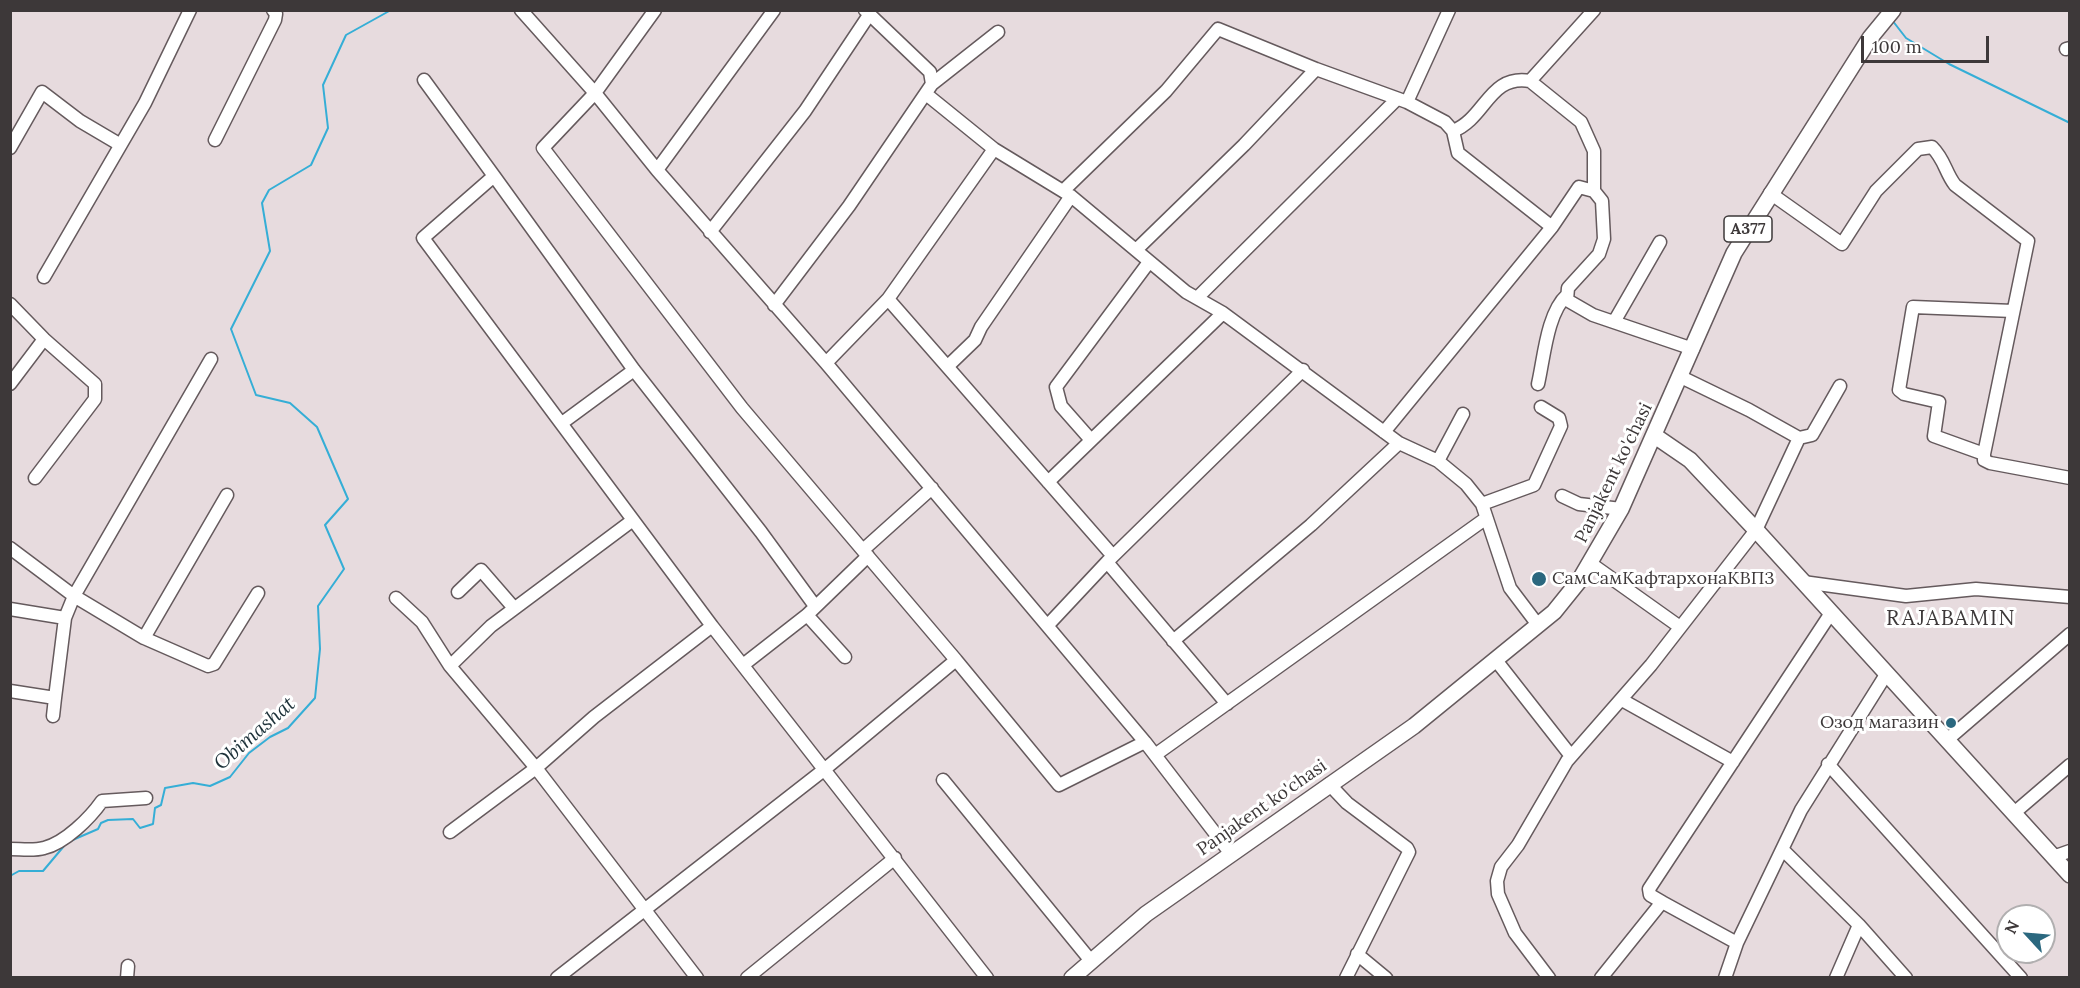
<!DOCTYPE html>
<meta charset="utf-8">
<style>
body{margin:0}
#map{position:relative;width:2080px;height:988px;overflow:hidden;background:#e7dbde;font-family:Lora,serif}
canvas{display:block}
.frame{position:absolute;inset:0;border:12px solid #3d3839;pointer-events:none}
.north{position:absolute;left:1996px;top:904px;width:60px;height:60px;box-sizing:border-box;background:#fff;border:2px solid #b1afb0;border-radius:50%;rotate:296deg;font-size:16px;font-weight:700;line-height:24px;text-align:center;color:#3d3839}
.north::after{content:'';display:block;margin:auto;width:21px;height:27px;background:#2b687f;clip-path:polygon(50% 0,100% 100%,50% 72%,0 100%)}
.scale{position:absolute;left:1861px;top:36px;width:128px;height:27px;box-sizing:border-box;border:3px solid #3d3839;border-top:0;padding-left:8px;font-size:18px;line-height:21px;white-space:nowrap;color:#3d3839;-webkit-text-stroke:4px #fff;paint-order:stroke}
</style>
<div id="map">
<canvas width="2080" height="988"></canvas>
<div class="frame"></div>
<div class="north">N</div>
<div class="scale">100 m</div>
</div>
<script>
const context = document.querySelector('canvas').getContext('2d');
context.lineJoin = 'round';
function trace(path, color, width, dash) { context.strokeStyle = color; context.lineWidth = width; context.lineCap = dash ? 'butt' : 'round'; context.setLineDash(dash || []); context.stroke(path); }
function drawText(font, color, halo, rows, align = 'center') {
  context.font = font + ' Lora,serif'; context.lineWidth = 6; context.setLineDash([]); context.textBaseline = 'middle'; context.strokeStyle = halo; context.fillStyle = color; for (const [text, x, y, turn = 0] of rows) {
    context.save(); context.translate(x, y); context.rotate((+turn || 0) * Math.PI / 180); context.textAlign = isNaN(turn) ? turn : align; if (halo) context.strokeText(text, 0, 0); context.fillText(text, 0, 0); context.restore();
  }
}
const stream = new Path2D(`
 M1892,20L1906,38L1949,64L2070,123
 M68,842L98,829L101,823L108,820L133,819L140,828L153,824L155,808L161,805L165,788L193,783L210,786L230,777L249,753L270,737L288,728L315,698L320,649L318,606L344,569L325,525L348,499L317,427L290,403L256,395L231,329L270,251L262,203L269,190L311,165L328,128L323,85L346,35L391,10
 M10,876L19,871H43L64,846`);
const minor = new Path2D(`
 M521,10L595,93L657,170
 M655,10L595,93L543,148L742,408L956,660
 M774,10L657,170L826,363L1145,742
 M2066,49L2070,48
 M424,80L494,176
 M1530,81L1594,10
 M932,84L998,32
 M926,94L994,149L1071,196L1186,292L1223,313L1399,443L1438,461L1466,484L1482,504L1510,588L1538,625
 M1407,102L1449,10
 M1453,131C1486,118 1489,74 1530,81L1581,122L1594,151V191
 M215,140L275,20L276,14L273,10
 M10,148L42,92L80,121L119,144
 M1063,191L1166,91L1218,29L1316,69L1407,102L1445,122L1453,131L1458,153L1552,227L1384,432
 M1770,193L1842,244L1876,191L1918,149L1932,147C1945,160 1945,172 1955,185L2028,241L1984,454
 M1552,227L1579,187L1594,191L1602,201L1604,239L1599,254L1568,288L1567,300L1593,315L1693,349
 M710,232L805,111L869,15
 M1136,250L1244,145L1316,69
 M44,277L145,103L190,10
 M1198,297L1397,99
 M888,299L1113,556L1107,562L1227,704
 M10,304L44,339L95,384V399L35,478
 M774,305L849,206L932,84L930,72L865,10
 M2013,311L1913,307L1899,390L1904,394L1939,402L1934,436L1984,454V460L1990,463L2070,478
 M1614,322L1660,242
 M826,363L888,299L994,149
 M948,366L975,340L981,327L1071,196
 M10,384L44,339
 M1538,384C1544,358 1547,313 1567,295
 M562,423L634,370
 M1799,438L1812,435L1840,386
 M1091,440L1061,406L1056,387L1149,262
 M1438,461L1463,414
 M1048,482L1223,313
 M1562,496L1579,504L1621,509
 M1482,504L1534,485L1561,426L1559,418L1541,407
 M633,520L491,626L450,666L536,768L697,978
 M10,548L74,596L144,638L208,666L214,664L258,593
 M863,550L932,488
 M1590,563L1680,627
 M1803,582L1906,596L1976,589L2070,597
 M458,592L481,570L514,608
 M396,598L422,622L450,666
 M10,609L65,618
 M807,615L845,657
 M1048,625L1107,562L1303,370
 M712,626L423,238L494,176L634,370L761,532L815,606
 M144,638L227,495
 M1173,641L1311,525L1399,443
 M1495,659L1571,756
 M743,665L807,615L868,556
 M10,691L55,698L65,618L74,596L211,359
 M1622,700L1733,762
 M53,716L55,698
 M1947,740L2070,634
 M1155,755L1231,854
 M1828,764L2021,978
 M943,780L1091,961
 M1329,784L1347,803L1407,848L1409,852L1346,978
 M2014,813L2070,765
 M450,832L536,768L594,717L712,626L987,978
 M10,849C21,849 34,851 44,848C65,843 90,818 102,801L146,798
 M1783,850L1859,925L1906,978
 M2053,857L2070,851
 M1662,902L1737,943
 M1357,954L1386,978
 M127,978L128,966
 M557,978L825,769L956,660L1059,785L1145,742L1155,755L1485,519
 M747,978L895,858
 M1549,978L1515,933L1498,894L1497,881L1501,867L1518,845L1567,761L1651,665L1756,530L1799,438L1749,410L1681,377
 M1601,978L1662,902L1650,895L1649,889L1831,613
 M1725,978L1737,943L1801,810L1887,673
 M1836,978L1859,925`);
const major = new Path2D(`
 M1655,436L1690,460L1756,530L2070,875
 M1072,978L1146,914L1414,726L1554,612L1579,581L1621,509L1734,253L1870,38L1893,10`);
const markers = [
 [1539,579,8,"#2b687f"],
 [1951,723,6,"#2b687f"]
];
const shields = [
 [1748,229,48]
];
const shieldNames = [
 ["A377",1748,229]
];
const streetNames = [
 ["Panjakent ko'chasi",1614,473,-64],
 ["Panjakent ko'chasi",1262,808,-35]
];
const poiNames = [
 ["СамСамКафтархонаКВП3",1552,579],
 ["Озод магазин",1939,723,"right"]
];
const waterNames = [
 ["Obimashat",255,734,-41]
];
const quarterNames = [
 ["RAJABAMIN",1951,619]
];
trace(stream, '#35aed6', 2);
trace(minor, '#655a5d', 15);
trace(major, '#655a5d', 18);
trace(minor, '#fff', 12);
trace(major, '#fff', 15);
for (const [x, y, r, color] of markers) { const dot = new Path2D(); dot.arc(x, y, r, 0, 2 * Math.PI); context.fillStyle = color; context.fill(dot); trace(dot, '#fff', 2); }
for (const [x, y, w] of shields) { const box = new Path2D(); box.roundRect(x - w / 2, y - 13, w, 26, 4.5); context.fillStyle = '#fff'; context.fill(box); trace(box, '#3d3839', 1.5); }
drawText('bold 16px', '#3d3839', null, shieldNames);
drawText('18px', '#3d3839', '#fff', streetNames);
drawText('18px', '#3d3839', '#fff', poiNames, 'left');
drawText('italic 20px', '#1d3139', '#fff', waterNames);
context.letterSpacing = '1.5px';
drawText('21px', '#3d3839', '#fff', quarterNames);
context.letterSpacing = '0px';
</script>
